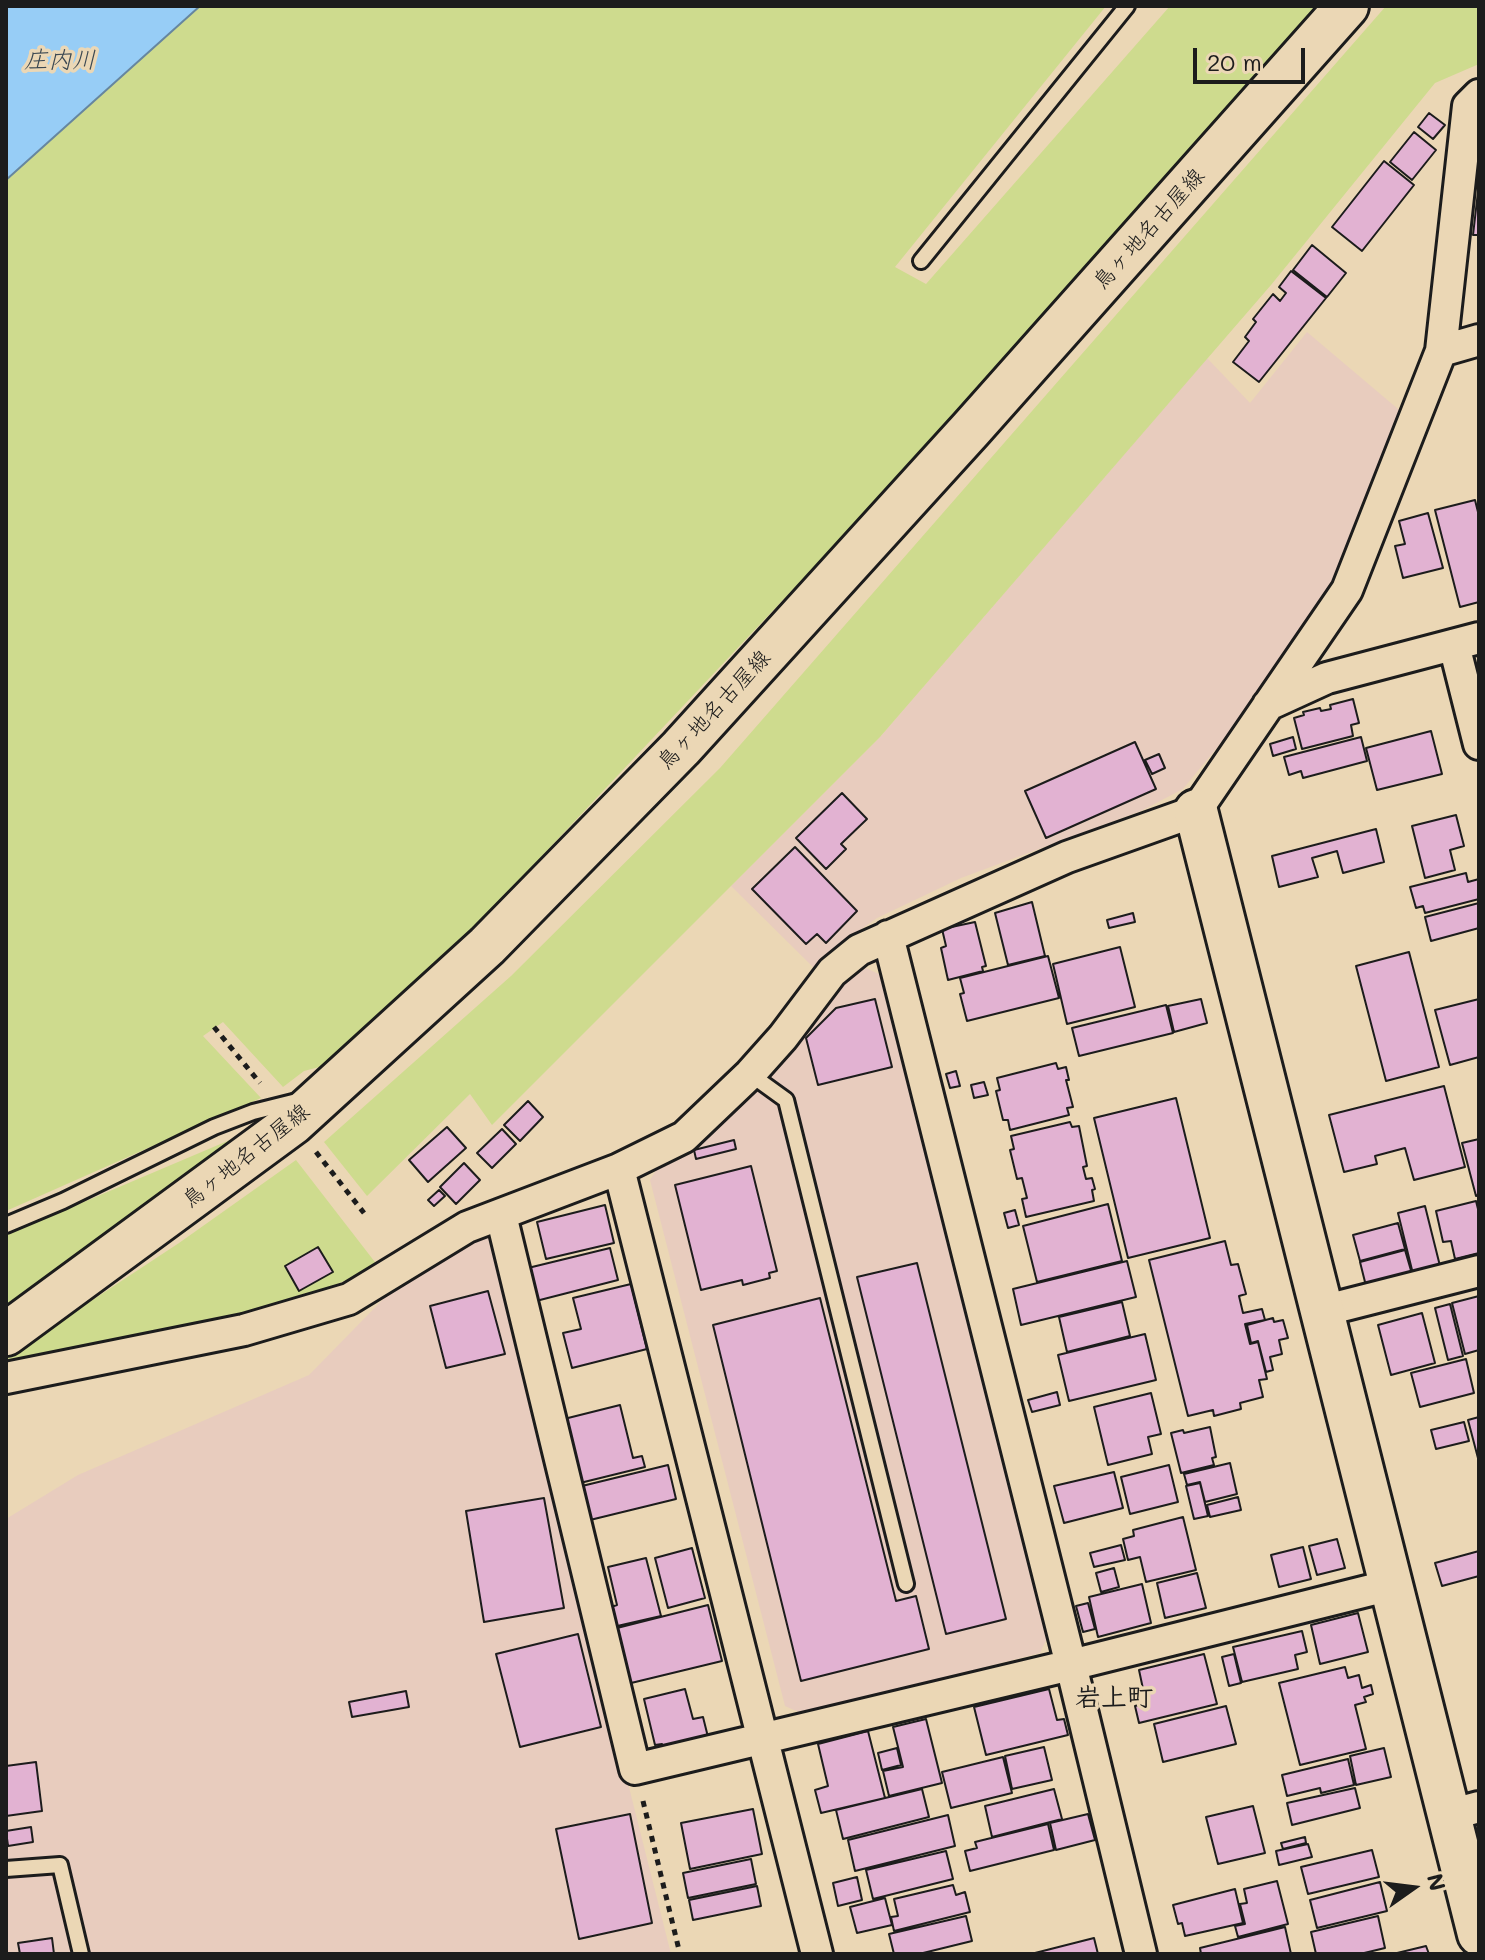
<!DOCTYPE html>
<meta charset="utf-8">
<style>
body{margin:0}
#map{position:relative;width:1485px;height:1960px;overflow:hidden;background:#ebd7b5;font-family:Mali,sans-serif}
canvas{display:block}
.frame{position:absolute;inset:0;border:8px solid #1c1c1c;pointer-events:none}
.north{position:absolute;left:1373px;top:1848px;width:80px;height:80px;-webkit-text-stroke:6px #ebd7b5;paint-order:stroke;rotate:76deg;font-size:22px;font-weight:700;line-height:32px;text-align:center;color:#1c1c1c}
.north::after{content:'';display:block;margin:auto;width:28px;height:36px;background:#1c1c1c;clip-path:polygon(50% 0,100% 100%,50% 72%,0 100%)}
.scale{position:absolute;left:1193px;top:48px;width:112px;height:36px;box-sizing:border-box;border:4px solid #1c1c1c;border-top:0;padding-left:10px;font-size:24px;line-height:28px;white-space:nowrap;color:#1c1c1c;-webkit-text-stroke:6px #ebd7b5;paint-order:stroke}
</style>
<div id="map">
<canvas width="1485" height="1960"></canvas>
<div class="frame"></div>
<div class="north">N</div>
<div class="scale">20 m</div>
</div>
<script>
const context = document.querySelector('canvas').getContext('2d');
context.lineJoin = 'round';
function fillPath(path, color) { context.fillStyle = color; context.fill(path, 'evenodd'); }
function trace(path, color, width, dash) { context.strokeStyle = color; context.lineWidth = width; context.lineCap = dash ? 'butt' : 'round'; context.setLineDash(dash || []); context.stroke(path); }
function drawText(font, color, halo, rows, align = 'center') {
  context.font = font + ' Mali,"Klee One",sans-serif'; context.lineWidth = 7; context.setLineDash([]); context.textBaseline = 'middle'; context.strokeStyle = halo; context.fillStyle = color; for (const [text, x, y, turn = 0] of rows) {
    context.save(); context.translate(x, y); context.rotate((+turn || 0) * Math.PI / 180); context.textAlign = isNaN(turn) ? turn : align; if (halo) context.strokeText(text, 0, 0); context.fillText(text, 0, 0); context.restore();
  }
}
const built = new Path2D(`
 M1307,332L1404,414L1333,588L1220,744L1183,789L1141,811L961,878L877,918L821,958L814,968L731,886L880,737L1207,358L1250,403Z
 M866,968L885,977L1047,1638L1040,1653L803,1714L785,1706L650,1180L660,1164L688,1147L732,1115L806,1029L840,984Z
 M485,1230L493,1247L671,1954H6V1519L78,1475L309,1375L399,1283Z`);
const green = new Path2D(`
 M200,6H1106L895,267L926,284L1170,6H1316L1112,240L845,534L444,960L342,1061L304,1071L283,1087L223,1022L203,1036L261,1098L6,1211V180Z
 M1386,6H1479V64L1435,83L1271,285L880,737L492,1125L470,1094L367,1196L324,1142L511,976L720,768Z
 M244,1134L6,1308V1235Z
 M296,1160L378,1266L326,1289L244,1315L6,1363V1357L179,1243Z`);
const water = new Path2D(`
 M6,6H200L6,180Z`);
const building = new Path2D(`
 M1429,113L1445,125L1433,139L1418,127Z
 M1414,132L1436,150L1412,180L1390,162Z
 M1384,161L1414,185L1362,251L1332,227Z
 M1479,183V235H1473Z
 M1312,245L1346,273L1327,297L1293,270Z
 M1291,271L1326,298L1259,382L1233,362L1249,341L1245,337L1256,322L1253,319L1273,294L1280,301L1286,293L1279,287Z
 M1475,500L1479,516V602L1460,607L1435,510Z
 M1428,513L1443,568L1403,578L1395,546L1405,544L1399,521Z
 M1353,699L1359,723L1351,725L1353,736L1302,749L1294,718L1304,715L1303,712L1320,708L1321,711L1331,709L1330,705Z
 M1431,731L1442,774L1377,790L1366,748Z
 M1293,737L1296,749L1273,756L1270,744Z
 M1361,737L1367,761L1303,778L1301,771L1289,775L1284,757Z
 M1135,742L1156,789L1046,838L1025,791Z
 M1159,754L1165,768L1152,774L1145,760Z
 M842,793L867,819L841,844L846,849L826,869L796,838Z
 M1456,815L1464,846L1450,850L1455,870L1425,878L1412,826Z
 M1376,829L1384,862L1343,873L1337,851L1312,858L1318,877L1279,887L1272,856Z
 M795,847L857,911L826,943L817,934L806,944L752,889Z
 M1466,873L1468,882L1479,879V899L1425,913L1423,906L1416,908L1410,887Z
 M1032,902L1045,956L1008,965L995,913Z
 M1479,903V928L1431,941L1425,917Z
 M1133,913L1135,922L1109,928L1107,920Z
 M975,922L986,966L982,967L983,971L948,980L941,948L946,946L942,929Z
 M1120,947L1135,1007L1067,1024L1053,964Z
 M1409,952L1439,1067L1386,1081L1356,966Z
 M1048,956L1059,998L967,1021L960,994L964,993L960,978Z
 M875,999L892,1067L818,1085L806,1038L836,1008Z
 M1201,999L1207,1023L1174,1032L1168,1006Z
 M1479,999V1057L1450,1065L1435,1010Z
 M1166,1005L1173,1033L1079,1056L1072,1028Z
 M1056,1063L1058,1069L1066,1067L1069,1080H1066L1073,1107L1067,1108L1069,1115L1010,1130L1008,1120H1003L996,1091L1000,1090L997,1078Z
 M956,1071L960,1086L950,1088L946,1074Z
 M984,1082L988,1095L974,1098L971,1085Z
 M1444,1086L1465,1167L1414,1180L1405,1148L1375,1156L1377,1164L1344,1172L1329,1115Z
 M1176,1098L1210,1238L1128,1258L1094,1118Z
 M528,1101L543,1117L520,1141L504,1125Z
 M1070,1122L1072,1127L1079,1126L1087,1166L1083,1167L1086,1179L1092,1178L1095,1189L1092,1190L1094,1201L1026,1217L1022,1199L1027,1198L1022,1178L1017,1179L1010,1150L1014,1149L1011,1136Z
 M447,1127L466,1148L428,1182L409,1160Z
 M502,1129L516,1144L492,1168L477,1153Z
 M1479,1139V1195L1476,1196L1462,1143Z
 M734,1140L736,1149L696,1159L694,1150Z
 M464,1163L480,1180L456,1204L440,1187Z
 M751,1166L777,1271L769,1273L770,1278L743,1285L742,1280L701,1290L675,1185Z
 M439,1190L445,1196L434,1206L428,1200Z
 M1476,1201L1479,1213V1253L1455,1259L1451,1241L1443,1242L1436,1211Z
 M1108,1204L1122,1261L1037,1282L1023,1226Z
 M605,1205L614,1243L546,1259L537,1222Z
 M1425,1206L1440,1266L1413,1274L1398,1213Z
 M1015,1210L1019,1225L1008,1228L1004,1213Z
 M1398,1223L1405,1249L1360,1261L1353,1235Z
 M1225,1241L1231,1265L1238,1264L1246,1294L1239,1296L1243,1313L1262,1309L1265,1320L1245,1324L1250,1344L1258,1342L1267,1379L1259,1380L1263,1397L1240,1403L1241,1409L1214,1416L1213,1410L1188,1416L1149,1260Z
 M318,1247L333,1272L299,1291L285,1266Z
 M610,1248L618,1280L536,1301L528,1268Z
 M1405,1250L1412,1274L1366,1286L1360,1262Z
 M1127,1261L1136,1297L1021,1325L1013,1289Z
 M917,1263L1006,1619L946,1634L857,1277Z
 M631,1284L647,1349L572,1368L563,1333L581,1329L573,1298Z
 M488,1291L505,1354L446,1368L430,1306Z
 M1479,1296V1350L1465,1354L1452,1303Z
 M820,1298L896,1601L916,1596L929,1649L801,1681L713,1325Z
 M1122,1302L1130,1336L1067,1352L1059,1317Z
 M1450,1304L1463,1356L1448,1360L1435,1308Z
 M1422,1313L1435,1363L1391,1375L1378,1325Z
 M1273,1318L1274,1322L1283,1320L1288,1338L1279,1340L1282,1354L1270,1357L1273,1370L1266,1372L1258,1341L1251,1343L1247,1325Z
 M1145,1334L1156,1380L1069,1401L1058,1355Z
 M1466,1359L1474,1393L1420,1407L1411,1373Z
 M1057,1392L1060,1405L1032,1412L1028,1400Z
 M1151,1393L1161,1434L1148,1437L1152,1454L1108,1465L1094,1407Z
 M620,1405L633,1458L642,1456L645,1467L580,1483L564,1419Z
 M1479,1417V1462L1468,1420Z
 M1464,1422L1469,1441L1436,1449L1431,1430Z
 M1210,1427L1216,1457L1212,1458L1214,1465L1181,1473L1171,1433L1183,1430L1184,1433Z
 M1230,1463L1237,1494L1205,1502L1200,1482L1187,1485L1184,1474Z
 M668,1465L676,1499L590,1520L582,1486Z
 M1169,1465L1178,1502L1130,1514L1121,1477Z
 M1114,1472L1123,1508L1064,1523L1054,1486Z
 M1200,1483L1208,1516L1194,1519L1186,1486Z
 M1238,1497L1241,1510L1210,1517L1207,1505Z
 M544,1498L564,1608L484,1622L466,1511Z
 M1183,1517L1196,1570L1146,1582L1140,1557L1128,1560L1123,1539L1134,1536L1133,1530Z
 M1337,1539L1345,1568L1317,1575L1309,1546Z
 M1121,1545L1125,1560L1094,1567L1090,1553Z
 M1303,1547L1311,1579L1279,1587L1271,1555Z
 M692,1548L705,1598L668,1608L655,1558Z
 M1479,1551V1576L1442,1586L1435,1563Z
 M646,1558L661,1616L613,1627L608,1608L617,1605L608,1567Z
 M1114,1568L1119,1587L1101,1592L1096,1573Z
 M1197,1573L1206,1608L1165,1618L1157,1583Z
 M1142,1584L1151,1623L1098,1637L1089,1597Z
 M1088,1603L1095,1629L1083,1632L1076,1606Z
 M708,1605L722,1661L627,1684L613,1629Z
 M1358,1613L1368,1652L1320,1664L1311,1625Z
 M1302,1631L1307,1652L1295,1655L1298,1669L1242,1682L1233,1647Z
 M578,1634L601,1727L520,1747L496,1654Z
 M1204,1654L1217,1704L1139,1723L1135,1706L1146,1703L1139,1670Z
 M1234,1654L1241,1683L1229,1686L1222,1657Z
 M1345,1667L1348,1678L1359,1675L1362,1688L1371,1685L1373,1694L1364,1697L1366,1702L1355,1705L1366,1749L1300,1765L1279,1683Z
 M685,1689L693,1719L703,1717L708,1737L664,1748L662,1744L655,1745L644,1699Z
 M1049,1689L1057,1720L1064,1719L1068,1735L986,1755L974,1707Z
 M406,1691L409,1707L352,1717L349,1702Z
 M1226,1706L1236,1744L1163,1762L1154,1724Z
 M926,1719L942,1783L889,1796L883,1771L903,1767L893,1727Z
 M868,1731L885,1798L821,1813L815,1790L828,1786L818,1744Z
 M1044,1747L1052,1780L1012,1789L1005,1756Z
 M897,1748L901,1765L882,1770L878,1753Z
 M1384,1748L1391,1777L1356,1785L1350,1756Z
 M1003,1757L1012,1793L951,1808L942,1772Z
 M1348,1759L1354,1785L1321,1793L1320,1788L1287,1796L1282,1775Z
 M36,1762L42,1811L6,1816V1766Z
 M1355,1788L1360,1808L1292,1825L1287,1803Z
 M922,1789L929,1817L843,1839L836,1810Z
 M1054,1789L1062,1819L992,1837L985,1806Z
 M1253,1806L1265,1853L1218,1864L1206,1817Z
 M753,1809L762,1854L690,1869L681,1823Z
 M630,1814L652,1923L579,1939L556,1829Z
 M1088,1814L1095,1840L1056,1850L1050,1823Z
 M948,1815L955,1846L855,1871L848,1840Z
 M1048,1824L1054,1850L970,1871L965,1851L977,1848L975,1842Z
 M31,1827L33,1842L8,1846L6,1831Z
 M1305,1837L1306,1843L1283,1849L1281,1843Z
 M1308,1844L1312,1857L1279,1865L1276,1851Z
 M1372,1850L1379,1877L1308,1894L1301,1867Z
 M946,1851L953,1879L873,1899L866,1870Z
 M751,1859L756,1884L688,1898L683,1873Z
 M857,1877L862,1900L838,1906L833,1883Z
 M1277,1881L1288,1924L1238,1937L1235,1926L1245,1924L1240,1904L1247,1903L1244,1889Z
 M1380,1882L1387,1911L1317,1928L1310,1900Z
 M953,1885L956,1895L965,1892L970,1912L894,1931L891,1917L898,1916L894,1899Z
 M757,1886L761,1906L693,1920L689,1900Z
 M1235,1889L1243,1923L1185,1936L1182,1923L1178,1924L1173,1905Z
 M885,1898L892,1925L857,1933L850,1907Z
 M966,1916L972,1941L919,1954H894L889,1934Z
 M1378,1916L1385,1948L1360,1954H1316L1311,1932Z
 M1285,1927L1291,1954H1201L1200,1948Z
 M52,1938L54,1954H20L18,1943Z
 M1094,1938L1098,1954H1031Z
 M1426,1946L1429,1954H1393Z`);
const path = new Path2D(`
 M214,1027L260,1083
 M316,1152L364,1213
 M643,1801L680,1954`);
const lane = new Path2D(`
 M921,261L1127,6
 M750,1074L786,1100L906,1584
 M6,1225L63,1201L214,1127L253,1112L297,1101
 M6,1869L60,1865L81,1954`);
const street = new Path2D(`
 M1441,351L1479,340
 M1454,645L1479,744
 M1268,705L1327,678L1479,638
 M888,936L1071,1665L1141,1954
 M619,1169L817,1954
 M501,1215L635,1769L1071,1665L1391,1585
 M1322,1311L1479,1271
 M6,1378L244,1330L349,1299L467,1227L619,1169L684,1137L750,1074L783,1037L832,972L859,950L1067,857L1196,811L1347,590L1441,351L1468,106L1479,95
 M1449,1815L1479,1807`);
const secondary = new Path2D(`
 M1196,811L1479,1934
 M6,1334L293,1123L487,946L681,748L971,429L1347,6`);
const streetNames = [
 ["鳥ヶ地名古屋線",1149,229,-48],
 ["鳥ヶ地名古屋線",714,710,-47],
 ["鳥ヶ地名古屋線",246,1156,-38]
];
const waterNames = [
 ["庄内川",60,61]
];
const quarterNames = [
 ["岩上町",1114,1698]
];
fillPath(built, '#e8ccbe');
fillPath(green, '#cedb8e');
fillPath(water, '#97cdf6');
trace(water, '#66869f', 2);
fillPath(building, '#e2b2d2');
trace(building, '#1c1c1c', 2);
trace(lane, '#1c1c1c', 20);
trace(street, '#1c1c1c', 36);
trace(secondary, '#1c1c1c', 48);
trace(path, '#1c1c1c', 5, [6, 6]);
trace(lane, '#ebd7b5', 14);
trace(street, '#ebd7b5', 30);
trace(secondary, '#ebd7b5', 42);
drawText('22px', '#1c1c1c', '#ebd7b5', streetNames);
drawText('italic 24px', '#3b4852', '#ebd7b5', waterNames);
drawText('bold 26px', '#1c1c1c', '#ebd7b5', quarterNames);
</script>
